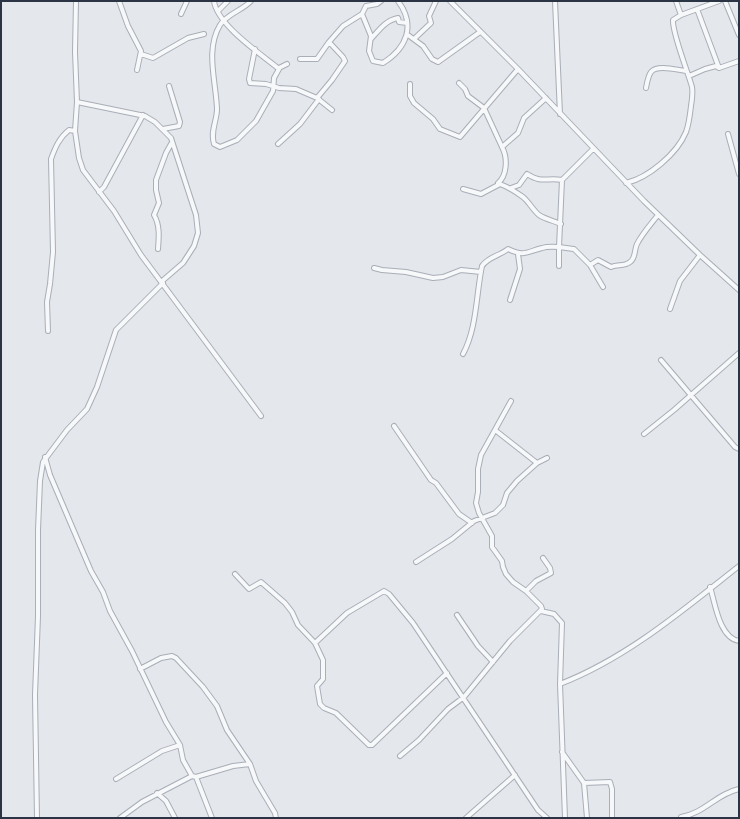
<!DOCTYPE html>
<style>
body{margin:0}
#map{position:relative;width:740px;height:819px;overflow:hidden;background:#e4e7ec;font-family:Montserrat,sans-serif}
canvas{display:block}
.frame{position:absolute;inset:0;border:2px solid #2b3445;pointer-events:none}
</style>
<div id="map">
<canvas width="740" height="819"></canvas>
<div class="frame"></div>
</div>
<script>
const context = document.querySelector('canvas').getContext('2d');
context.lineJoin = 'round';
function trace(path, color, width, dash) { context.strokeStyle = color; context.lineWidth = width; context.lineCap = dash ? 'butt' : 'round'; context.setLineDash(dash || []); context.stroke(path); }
const minor = new Path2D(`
 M76,1L75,52L77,102L75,131L79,158L83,170L114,211L141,255L261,416
 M119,1L128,26L141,51L137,70
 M214,1C217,25 261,54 279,69L274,78L273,91L256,121L237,140L220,147L214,144C210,131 217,121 217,109C216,81 205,50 220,25C227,14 243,10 251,1
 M450,1L518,69L644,201L700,255L739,290
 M555,1L560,114
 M676,1L681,15
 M725,1L739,35
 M697,9L719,68
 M218,11L228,1
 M181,14L187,1
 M362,14L371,36L369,51L373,61L383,63C407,48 416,25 398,1
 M408,35L423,46L432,59L438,62L480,32
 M371,39C379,30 386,20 398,18L399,22L407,23
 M414,39L431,23L429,16L436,1
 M255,49L249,79L250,83L266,84L279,88L296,89L317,98L332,110
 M141,54L153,58L188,38L204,34
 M300,59H317L329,42L343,26L362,14L366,6L377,4L381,1
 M279,68L287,64
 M689,76L705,69L716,66L719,68L739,61
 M459,83L465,89L468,96L484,108L502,147
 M410,84V96L414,103L433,119L440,129L460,137L518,69
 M646,88C647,83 648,76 651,72C657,64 677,70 686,71
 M317,98L332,80L345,61L343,57L329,42
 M77,102L145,116L155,122L171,138L196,215L198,233L194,246L183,263L161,282
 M163,129L179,126L180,122L169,86
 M728,134L739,174
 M278,144L300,124L319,99
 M498,183C507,176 508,158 502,147L518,133L524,118L546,98
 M626,183C648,178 677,154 686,132C689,124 690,115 691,106C692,100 693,93 692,87C688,72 672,33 673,20L681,15L719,1
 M511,188L519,185L527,174C543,184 546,177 562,180
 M463,189L481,194L500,184C508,187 516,192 523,197C529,202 533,210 539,215C545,219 554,221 561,224
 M99,192L104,187L143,115
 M158,249C159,237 160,225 154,215L159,203L156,190V180L166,153L171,144
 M590,265L598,260L611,267C618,264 624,267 630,262C636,258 634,250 637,244C642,234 651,224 658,215
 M559,266V247L562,180L593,149
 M374,268L382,270L406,272L433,278L443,277L461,270L481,272
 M510,300L520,269L518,254
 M670,309L680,281L700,255
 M48,331L47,302L50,284L53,252L51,159C55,148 59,138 69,130L75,131
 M463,354C477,328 476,295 482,266C488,257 499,256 508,249C525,257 526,252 542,248C552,245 565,248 574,249L590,265L603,287
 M661,360L735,447L739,449
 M394,426L431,480L436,483L459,514L472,523
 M495,430L537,463
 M644,434L674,410L739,353
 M45,457L50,475L91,571L103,592L110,611L132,651L166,722L180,745L183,760L192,776L196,777L212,818
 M416,562L452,539L474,521L495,513L503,505L507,493L517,481L537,463L547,458
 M235,574L249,589L261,582L285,603L292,612L298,625L315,643L323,660V679L317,686L320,704L324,708L336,713L369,745H372L447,673
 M710,587C715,602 719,638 739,641
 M526,591L536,581L551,573L550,568L543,558
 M541,611L554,614L562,623L560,684L565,818
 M457,615L478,646L493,662
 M315,643L347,613L384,591L389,594L413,623L538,810L547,818
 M140,669L161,658L172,656L176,658L203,687L217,706L227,730L250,764L256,781L275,813L276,818
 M560,684C627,658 683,610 739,566
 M562,752L584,783L587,818
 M400,756L419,740L448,709L464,697L510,641L542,609L541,606L526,591L513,582L506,574L503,567L502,561L492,547V536L479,513L476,503L478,492V469L481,455L511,401
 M196,777L233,766L250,764
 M116,779L162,751L180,745
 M584,783L610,782L612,789V818
 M157,793L166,801L175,818
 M681,817C705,813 716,794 739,789
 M37,818L35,695L38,616V530L40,481L43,462L67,430L87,409L97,387L116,330L163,283
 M120,818L142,802L192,776
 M466,818L515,775`);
trace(minor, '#a9aeb7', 6);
trace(minor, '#f7f8fa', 4);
</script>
